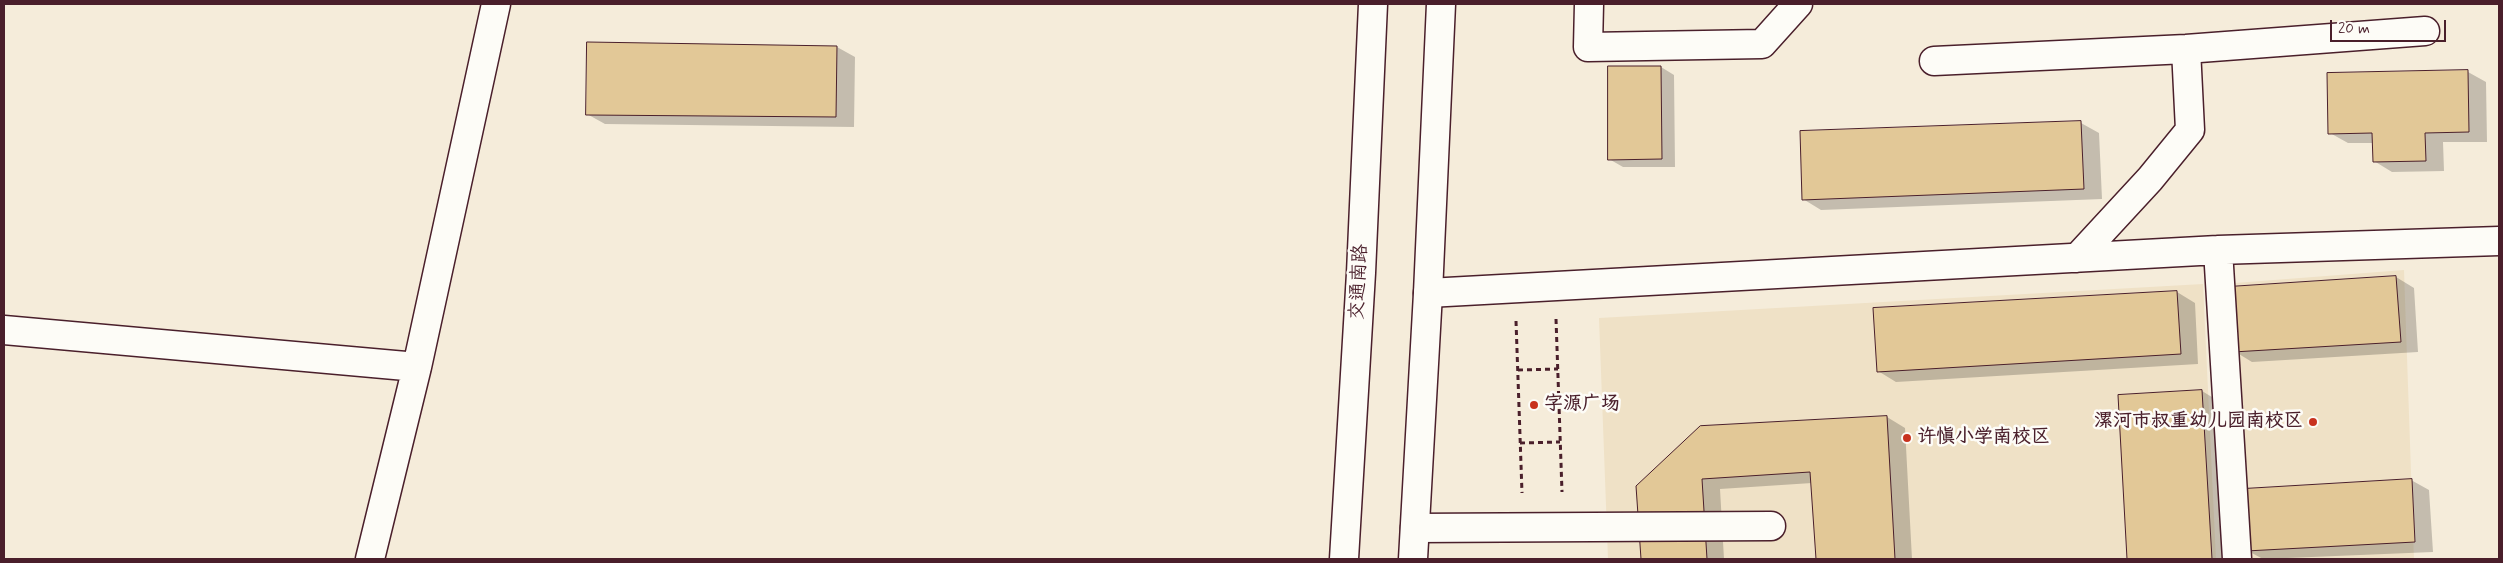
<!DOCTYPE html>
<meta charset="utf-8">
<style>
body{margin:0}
#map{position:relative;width:2503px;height:563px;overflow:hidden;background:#f5ecda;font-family:Mynerve,sans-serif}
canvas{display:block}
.frame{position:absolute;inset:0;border:5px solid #4a1f2b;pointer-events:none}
.scale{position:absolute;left:2330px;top:20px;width:116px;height:22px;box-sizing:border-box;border:2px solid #4a1f2b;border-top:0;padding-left:6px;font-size:15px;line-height:18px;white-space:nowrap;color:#4a1f2b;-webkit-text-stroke:4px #fdfcf7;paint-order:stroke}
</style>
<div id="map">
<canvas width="2503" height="563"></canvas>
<div class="frame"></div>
<div class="scale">20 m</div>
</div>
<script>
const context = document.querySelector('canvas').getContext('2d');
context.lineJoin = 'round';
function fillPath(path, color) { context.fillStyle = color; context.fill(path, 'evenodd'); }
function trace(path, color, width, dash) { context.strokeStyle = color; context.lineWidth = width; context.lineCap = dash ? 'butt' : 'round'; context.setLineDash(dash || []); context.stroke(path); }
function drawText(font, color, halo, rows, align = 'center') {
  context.font = font + ' Mynerve,"LXGW WenKai TC",sans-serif'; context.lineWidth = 5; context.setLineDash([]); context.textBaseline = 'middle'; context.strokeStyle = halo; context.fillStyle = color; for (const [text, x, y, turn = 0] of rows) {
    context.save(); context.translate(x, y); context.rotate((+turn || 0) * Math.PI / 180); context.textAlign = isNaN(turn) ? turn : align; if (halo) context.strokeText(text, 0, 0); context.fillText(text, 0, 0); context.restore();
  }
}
const built = new Path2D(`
 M2404,270L2414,559H2223L2209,285Z
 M2203,284L2216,559H1608L1599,318Z`);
const shadow = new Path2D(`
 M837,47L855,57L854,127L605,124L587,114Z
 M1661,67L1674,75L1675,167H1623L1609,159Z
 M2468,72L2486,82L2487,142H2443L2444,171L2392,172L2374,161V143H2348L2330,133L2329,75Z
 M2081,123L2099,133L2102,199L1821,210L1803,199Z
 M2396,277L2414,288L2418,352L2252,362L2234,351Z
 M2177,292L2195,303L2198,364L1896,382L1878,371L1875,310Z
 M2202,391L2220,402L2229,559H2128L2119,396Z
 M1887,417L1905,428L1912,559H1817L1812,483L1720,489L1724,559H1642L1638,486Z
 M2411,480L2429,490L2433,552L2263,559L2248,551Z`);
const building = new Path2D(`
 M587,42L837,46L836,117L586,115Z
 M1608,66H1661L1662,159L1608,160Z
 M2468,70L2469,132L2425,133L2426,161L2373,162L2372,133L2328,134L2327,73Z
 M2081,121L2084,189L1802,200L1800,131Z
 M2396,276L2401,342L2233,352L2228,287Z
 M2177,291L2181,354L1877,372L1873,308Z
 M2202,390L2212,559H2127L2118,395Z
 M1887,416L1895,559H1816L1810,472L1702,479L1707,559H1641L1636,486L1700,426Z
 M2412,479L2415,542L2246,551L2243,489Z`);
const path = new Path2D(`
 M1556,319L1562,492
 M1516,321L1522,493
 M1518,370L1558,369
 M1520,443L1560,442`);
const minor = new Path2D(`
 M1589,4L1588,47L1762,44L1798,4
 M1934,61L2186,49L2425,31
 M2218,250L2237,559
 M2077,258L2150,179L2190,130L2186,49
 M1428,293L2218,250L2499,241
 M4,330L417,367
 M1415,528L1771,526
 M370,559L417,367L496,4`);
const secondary = new Path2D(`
 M1344,559L1361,273L1373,4
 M1413,559L1428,293L1441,4`);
const markers = [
 [1534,405,5,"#c8321e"],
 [2313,422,5,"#c8321e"],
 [1907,438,5,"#c8321e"]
];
const streetNames = [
 ["交通南路",1360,282,-87]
];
const poiNames = [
 ["字源广场",1544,405],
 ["漯河市叔重幼儿园南校区",2303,422,"right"],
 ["许慎小学南校区",1917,438]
];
fillPath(built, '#efe1c6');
fillPath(shadow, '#0003');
fillPath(building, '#e2c897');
trace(building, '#4a1f2b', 1);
trace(minor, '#4a1f2b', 31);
trace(secondary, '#4a1f2b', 31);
trace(path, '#4a1f2b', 3, [5, 4]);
trace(minor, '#fdfcf7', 28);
trace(secondary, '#fdfcf7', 28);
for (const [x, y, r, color] of markers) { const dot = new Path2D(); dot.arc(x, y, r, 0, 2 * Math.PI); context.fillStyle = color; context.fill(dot); trace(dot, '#fdfcf7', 2); }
drawText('19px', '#4a1f2b', '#fdfcf7', streetNames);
drawText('bold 19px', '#4a1f2b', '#fdfcf7', poiNames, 'left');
</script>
